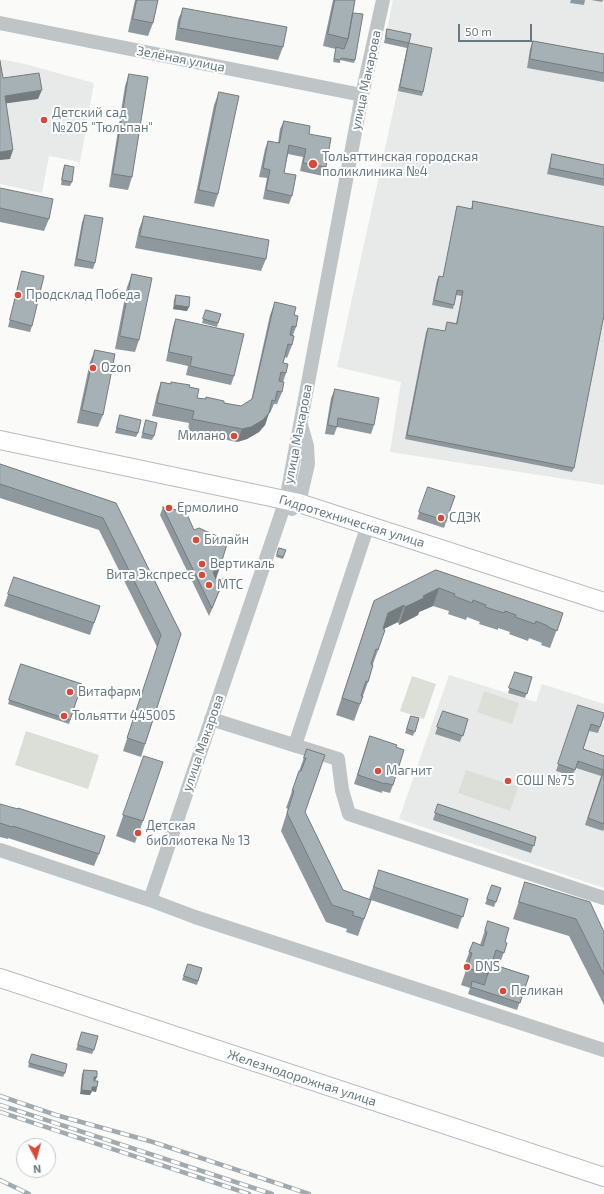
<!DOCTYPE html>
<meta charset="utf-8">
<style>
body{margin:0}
#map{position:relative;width:604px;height:1194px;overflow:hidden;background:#fafaf8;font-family:"Exo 2",sans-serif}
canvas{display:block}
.north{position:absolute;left:16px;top:1138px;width:40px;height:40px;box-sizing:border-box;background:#fff;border:1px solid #c2c9cd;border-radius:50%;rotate:174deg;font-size:11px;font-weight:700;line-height:16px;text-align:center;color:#667981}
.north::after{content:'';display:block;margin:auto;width:14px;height:18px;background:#da4838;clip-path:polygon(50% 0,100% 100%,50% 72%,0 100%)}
.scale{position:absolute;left:458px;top:24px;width:74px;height:18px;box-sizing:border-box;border:2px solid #667981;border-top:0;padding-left:5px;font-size:12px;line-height:14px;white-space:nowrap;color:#667981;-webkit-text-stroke:3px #fff;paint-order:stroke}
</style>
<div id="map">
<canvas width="604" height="1194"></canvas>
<div class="north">N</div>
<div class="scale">50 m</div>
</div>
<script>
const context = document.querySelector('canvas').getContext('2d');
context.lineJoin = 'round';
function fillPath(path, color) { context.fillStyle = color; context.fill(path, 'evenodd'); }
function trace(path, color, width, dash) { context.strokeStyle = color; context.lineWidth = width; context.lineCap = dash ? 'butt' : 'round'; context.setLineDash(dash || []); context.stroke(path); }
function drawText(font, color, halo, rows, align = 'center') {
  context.font = font + ' "Exo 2",sans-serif'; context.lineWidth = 4; context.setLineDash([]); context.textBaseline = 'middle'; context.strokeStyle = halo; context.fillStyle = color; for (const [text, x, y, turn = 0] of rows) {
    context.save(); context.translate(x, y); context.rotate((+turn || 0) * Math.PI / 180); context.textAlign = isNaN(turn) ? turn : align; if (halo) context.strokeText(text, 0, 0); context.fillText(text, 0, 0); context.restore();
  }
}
const built = new Path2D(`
 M393,0H604V485L390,452L401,382L337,367L407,48L384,43Z
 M0,59L25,64L94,83L80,162L49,156L42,193L0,184Z
 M449,675L536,702L542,684L604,704V888L399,819Z`);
const green = new Path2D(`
 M412,676L436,684L424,719L400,711Z
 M484,691L519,703L512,724L477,712Z
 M26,731L99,755L88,789L15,765Z
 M466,770L518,787L510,811L458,793Z`);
const minor = new Path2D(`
 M0,23L362,95
 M292,509L299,503L308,464L307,446L301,425
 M211,719L338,759L342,790L349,814L604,898
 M295,745L368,525
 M0,850L150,900L195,917L604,1050
 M150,900L286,500L362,95L383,0`);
const major = new Path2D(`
 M0,440L299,503L604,602
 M0,978L604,1177`);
const rail = new Path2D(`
 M0,1096L56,1115L153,1142L309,1194
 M0,1105L272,1194
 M0,1112L249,1194
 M0,1180L29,1194`);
const wall = new Path2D(`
 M135,0H158L153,23L148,36L128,32Z
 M333,0H355L353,13L355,60L354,63L340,60V63L333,62L336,49L323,46Z
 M571,0H585L584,5L570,3Z
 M591,0H603L602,2Z
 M183,8L283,47L278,60L175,40L178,20Z
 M387,29L409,43L423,92L422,96L398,91L407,48L384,43Z
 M533,41L604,54V82L527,68L530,49Z
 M129,74L132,177L128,190L109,187L125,86Z
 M219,92L218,194L214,207L194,203L214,105Z
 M284,121L309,134L326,167L323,176L300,171L303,157L288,154L284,173L292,196L289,204L263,199L267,178L259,177L265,149L268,141L278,143L280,129Z
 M552,154L604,165V186L547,174L550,161Z
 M65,165L72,182L70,186L61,185L63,170Z
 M0,188L49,219L44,231L0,222Z
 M473,201L574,468L572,472L405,439L426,332L428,328L445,331L447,322L456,323L462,296L456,295L453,309L432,305L437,280L439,276L443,277L456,210L457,206L471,209Z
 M85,215L95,263L93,269L74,266L82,222Z
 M144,216L266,259L261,271L135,248L139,229Z
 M22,271L32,326L30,332L8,327L20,278Z
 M132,274L139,340L135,352L115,349L127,287Z
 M176,295L187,311L173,309L174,300Z
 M275,302L294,315L296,327L293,335L292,345L287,358L285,357L283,363L286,373L283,382L282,392L277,404H274L270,413H269L265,425L259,432L247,439L237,442L188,432L189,423L152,416L157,394L161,382L189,387L197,398L205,399L206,397L224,403L241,406L251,401L270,315Z
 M206,310L218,323L217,327L202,323Z
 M176,319L234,376L231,385L186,375L188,366L166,361L173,327Z
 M95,350L103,415L98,427L77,423L90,362Z
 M335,389L374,425L371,434L337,427L334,435L325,434L331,398Z
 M120,415L138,433L136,437L115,433Z
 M146,420L154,436L152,440L141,438Z
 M0,464L116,503L181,634L141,757L123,751L157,647L99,530L0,498Z
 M428,487L455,496L444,528L417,519Z
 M163,507L216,579L218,584L220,578L229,581L227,589L219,586L220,589L209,616L160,515Z
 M279,548L286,550L283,559L276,557Z
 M436,570L563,613L550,648L541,645L542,643L529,638L528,641L509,634L510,632L498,628V630L479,624L480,622L467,617L466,620L448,614L449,611L433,606L419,612L418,615L399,625L398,622L383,629L378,650L373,664L368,682L354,721L336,715L368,618L374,601Z
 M14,577L100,606L90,635L4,606Z
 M21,664L82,684L69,724L8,704Z
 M515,672L532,677L525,698L508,693Z
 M578,705L604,715L598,733L589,731L583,749L604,756V829L603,831L585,825L601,776L576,768L572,776L556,771Z
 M443,711L468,719L460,742L435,734Z
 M411,716L419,718L413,736L405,733Z
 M370,736L393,785L390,793L382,791V793L354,784Z
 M307,749L305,812L343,890L369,899L379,870L468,899L458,929L371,900L358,936L346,932L347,929L326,922L281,831L288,809L286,808Z
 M144,756L143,821L135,843L116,836Z
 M0,804L99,854L94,866L8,838V839L0,837Z
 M438,804L536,837L531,853L433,820Z
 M525,882L604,932V1005L569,936L513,919Z
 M492,885L501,888L494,907L485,904Z
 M488,921L505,942L507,943L499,966L529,976L517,1010L468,994L470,988L461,985L466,970L463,969L473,942L480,945Z
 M188,964L202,968L197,985L182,980Z
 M82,1032L94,1050L92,1054L76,1050Z
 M32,1054L65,1073L63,1077L28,1067Z
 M84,1070L95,1081L97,1087L96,1092L92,1091L90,1095L80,1094L82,1074Z`);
const shadedWall = new Path2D(`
 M42,90L38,99L2,104L5,96Z
 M13,150L10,159L0,160V152Z
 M175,305L189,307L187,311L173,309Z
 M269,413L265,425L259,432L247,439L237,442L242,429Z
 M219,570L216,579L209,581L213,572Z
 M439,588L433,606L419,612L418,615L399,625L405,607L423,596Z
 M220,589L217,597L209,616L212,608Z
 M404,605L398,622L382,630L388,613Z
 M94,1077H97L95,1081H93Z
 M92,1087H97L96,1092L92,1091L90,1095L80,1094L82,1090Z`);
const building = new Path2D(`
 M137,0H158L153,23L133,19Z
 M335,0H355L348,39L328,34Z
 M183,8L287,27L283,47L179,28Z
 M353,13L363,14L355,60L341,58L340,60L334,59L336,47L344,49L348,39Z
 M387,29L411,34L409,43L386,38Z
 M533,41L604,54V73L530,59Z
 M409,43L432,48L423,92L400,87Z
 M0,61L3,78L39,73L42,90L5,96L13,150L0,152Z
 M129,74L148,77L132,177L113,174Z
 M219,92L239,96L218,194L199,190Z
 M284,121L310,126L309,134L331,138L326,167L303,163L306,149L289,145L284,173L296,175L292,196L266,190L270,170L263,168L268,141L279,143Z
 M552,154L604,165V179L550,168Z
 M65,165L74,167L72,182L62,180Z
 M0,188L53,199L49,219L0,208Z
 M473,201L604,227V315L574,468L407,435L428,328L445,331L447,322L457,324L463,291L457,290L454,305L434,300L439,276L443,277L457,206L472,209Z
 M85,215L103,218L95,263L77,259Z
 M144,216L269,240L266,259L140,236Z
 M22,271L44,276L32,326L10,320Z
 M132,274L152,278L139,340L120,336Z
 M176,295L190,297L189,307L175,305Z
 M275,302L296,307L294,315L298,316L296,327L292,326L290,335L294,336L292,345L288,344L283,363L288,364L286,373L281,372L279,381L284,382L282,392L277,391L275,401L272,400L269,413L263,420L251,427L242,429L192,419L194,411L157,403L161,382L171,384V382L190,385L189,387L199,389L197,398L206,399V397L224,401V403L241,406L252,399Z
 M206,310L221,314L218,323L203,319Z
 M176,319L244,334L234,376L190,366L192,357L169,352Z
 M95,350L115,354L103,415L82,410Z
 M335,389L379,398L374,425L338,418L337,427L328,425Z
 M120,415L141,420L138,433L117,428Z
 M146,420L157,423L154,436L143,433Z
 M0,464L116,503L181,634L145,744L127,738L161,635L103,518L0,484Z
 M428,487L455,496L446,521L419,512Z
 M163,507L186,512L194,530L199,528L228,541L219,570L213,572L220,589L212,608Z
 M279,548L286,550L283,557L277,555Z
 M436,570L563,613L557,631L548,627V626L536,621L535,624L515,617L516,615L505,611L504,613L485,607L486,605L473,600L472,603L454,596L455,594L439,588L423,596L424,598L405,607L404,605L388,613L383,629L385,630L378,650L376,649L371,664L373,665L368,682L366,681L361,696H363L360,704L342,698L374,601Z
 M14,577L100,606L94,623L8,594Z
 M220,578L229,581L227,587L218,583Z
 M21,664L82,684L70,720L9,700Z
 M515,672L532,677L527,694L509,688Z
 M578,705L604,713V715L600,727L591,724L583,749L604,756V824L588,818L604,770L578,761L575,770L558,764Z
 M443,711L468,719L463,736L437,727Z
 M411,716L419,718L415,732L407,729Z
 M370,736L397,745L396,747L404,750L393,785L385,783V784L358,775Z
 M307,749L325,755L305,812L343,890L371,900L364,919L352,915L354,912L332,905L287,813L294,791H292L299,771H301L306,758H304Z
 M144,756L163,762L143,821L123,815Z
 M0,804L18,809V808L105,836L99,854L13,826L12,827L0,823Z
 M438,804L536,837L534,846L435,813Z
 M379,870L468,899L463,917L374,887Z
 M525,882L590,902L604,932V975L576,919L519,902Z
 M492,885L501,888L496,902L487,899Z
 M488,921L509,928L505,942L507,943L504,953L496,950L488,974L467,968L472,953L469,952L473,942L483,946L487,932L485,931Z
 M188,964L202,968L198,981L184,976Z
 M491,964L529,976L520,1003L471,987L472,981L484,985Z
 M82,1032L98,1036L94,1050L78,1045Z
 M32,1054L67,1064L65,1073L29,1063Z
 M84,1070L97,1071V1077H94V1081H98L97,1087H92V1091L82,1090Z`);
const markers = [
 [44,120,4,"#da4838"],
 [313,164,5,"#da4838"],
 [18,295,4,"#da4838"],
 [93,368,4,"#da4838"],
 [234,436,4,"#da4838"],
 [169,508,4,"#da4838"],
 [441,518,4,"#da4838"],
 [196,540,4,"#da4838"],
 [202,564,4,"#da4838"],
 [202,575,4,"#da4838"],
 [209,585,4,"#da4838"],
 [70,692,4,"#da4838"],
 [64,716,4,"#da4838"],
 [378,771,4,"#da4838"],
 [508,781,4,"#da4838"],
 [138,833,4,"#da4838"],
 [467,967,4,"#da4838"],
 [503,991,4,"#da4838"]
];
const streetNames = [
 ["Зелёная улица",181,59,11],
 ["улица Макарова",366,80,-78],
 ["улица Макарова",298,434,-79],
 ["Гидротехническая улица",352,521,17],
 ["улица Макарова",203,743,-71],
 ["Железнодорожная улица",302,1078,18]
];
const poiNames = [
 ["Детский сад",52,113],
 ["№205 \"Тюльпан\"",52,128],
 ["Тольяттинская городская",322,157],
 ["поликлиника №4",322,172],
 ["Продсклад Победа",26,295],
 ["Ozon",101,368],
 ["Милано",226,436,"right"],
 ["Ермолино",177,508],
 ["СДЭК",449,518],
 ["Билайн",204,540],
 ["Вертикаль",210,564],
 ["Вита Экспресс",194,575,"right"],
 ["МТС",217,585],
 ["Витафарм",78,692],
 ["Тольятти 445005",72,716],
 ["Магнит",386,771],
 ["СОШ №75",516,781],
 ["Детская",146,826],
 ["библиотека № 13",146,841],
 ["DNS",475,967],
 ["Пеликан",511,991]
];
fillPath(built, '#e8eae9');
fillPath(green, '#dbdfd7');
trace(major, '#b5bbbe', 20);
trace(minor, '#bfc5c7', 14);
trace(major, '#fff', 18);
trace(rail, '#a1aaae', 4.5);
trace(rail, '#fff', 3, [9]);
fillPath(wall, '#8f989c');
fillPath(shadedWall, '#747c7f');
fillPath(building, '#a6b1b5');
trace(building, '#747c7f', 1);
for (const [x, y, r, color] of markers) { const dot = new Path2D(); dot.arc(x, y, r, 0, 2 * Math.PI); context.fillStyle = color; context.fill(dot); trace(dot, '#fff', 1.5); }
drawText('13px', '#667981', '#fff', streetNames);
drawText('13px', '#667981', '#fff', poiNames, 'left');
</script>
